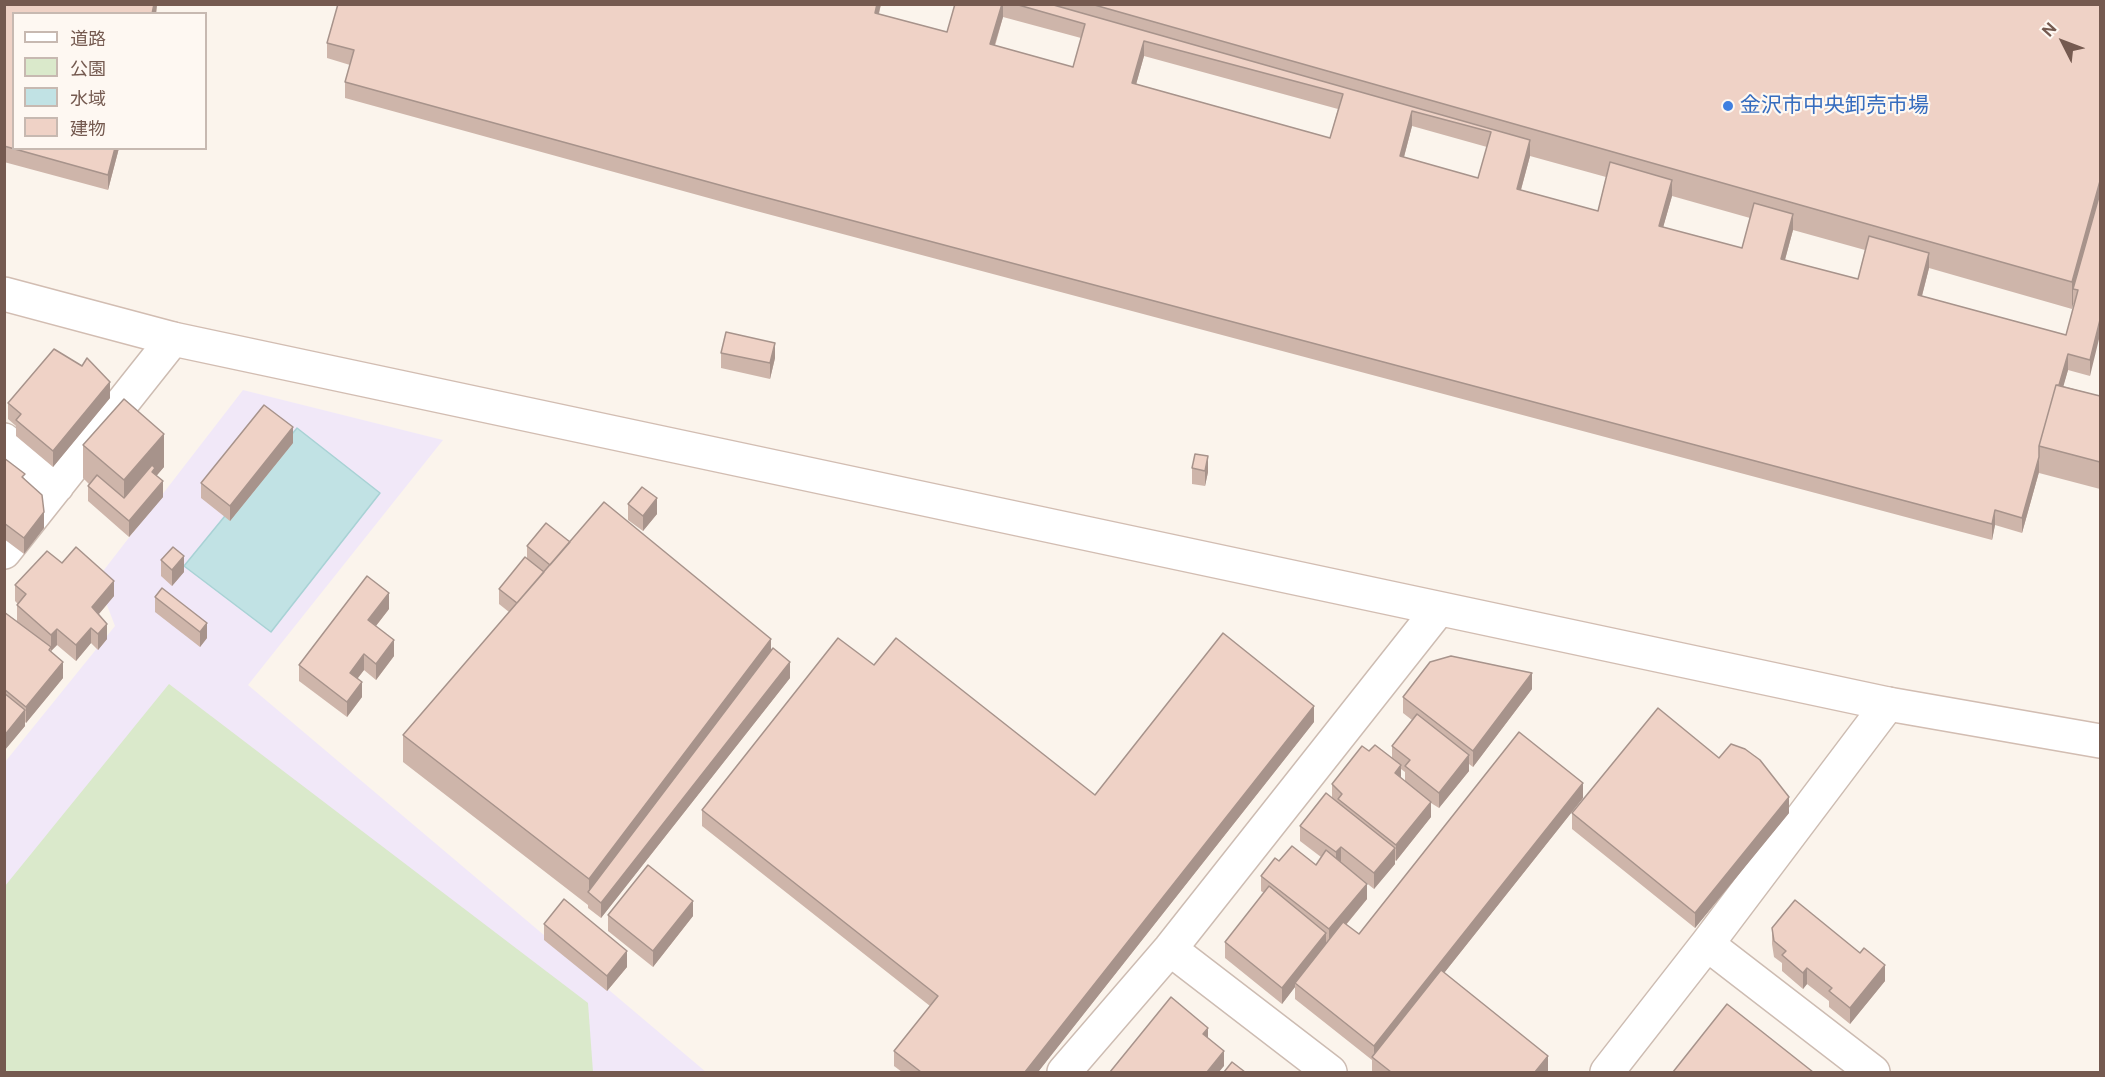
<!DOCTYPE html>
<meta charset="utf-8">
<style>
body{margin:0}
#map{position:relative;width:2105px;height:1077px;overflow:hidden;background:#fbf4ec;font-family:"Public Sans","Noto Sans JP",sans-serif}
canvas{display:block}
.frame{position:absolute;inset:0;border:6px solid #755a50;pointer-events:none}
.legend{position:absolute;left:12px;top:12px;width:195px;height:138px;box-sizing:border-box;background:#fef8f2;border:2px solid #c7b9b1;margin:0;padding:8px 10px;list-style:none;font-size:18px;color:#755a50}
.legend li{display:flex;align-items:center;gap:12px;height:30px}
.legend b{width:30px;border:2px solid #c7b9b1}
.north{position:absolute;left:2033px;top:12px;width:60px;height:60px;-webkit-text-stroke:4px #fef8f2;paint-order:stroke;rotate:312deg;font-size:16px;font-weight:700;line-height:24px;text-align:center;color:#755a50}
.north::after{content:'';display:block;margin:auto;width:21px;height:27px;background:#755a50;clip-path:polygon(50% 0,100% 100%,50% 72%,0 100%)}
</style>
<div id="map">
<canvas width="2105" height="1077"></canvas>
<div class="frame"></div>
<ul class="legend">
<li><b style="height:8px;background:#fff"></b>道路</li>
<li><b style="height:16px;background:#dae9cb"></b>公園</li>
<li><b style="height:16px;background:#c1e2e4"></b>水域</li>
<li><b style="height:16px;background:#efd2c6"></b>建物</li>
</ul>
<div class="north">N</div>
</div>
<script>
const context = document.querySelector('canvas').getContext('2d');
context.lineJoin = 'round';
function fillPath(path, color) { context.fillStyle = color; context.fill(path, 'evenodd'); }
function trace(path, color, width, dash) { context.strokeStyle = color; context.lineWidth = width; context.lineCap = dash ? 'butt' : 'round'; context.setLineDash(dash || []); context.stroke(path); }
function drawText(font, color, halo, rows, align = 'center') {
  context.font = font + ' "Public Sans","Noto Sans JP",sans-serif'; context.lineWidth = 4.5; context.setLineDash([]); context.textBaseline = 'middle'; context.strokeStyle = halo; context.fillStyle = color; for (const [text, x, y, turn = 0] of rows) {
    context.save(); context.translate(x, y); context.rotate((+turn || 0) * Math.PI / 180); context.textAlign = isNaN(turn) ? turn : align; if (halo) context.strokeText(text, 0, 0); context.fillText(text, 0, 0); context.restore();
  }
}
const education = new Path2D(`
 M243,390L443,440L248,685L706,1072H5V762L115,626L97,579Z`);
const green = new Path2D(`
 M169,684L588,1003L593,1072H5V886Z`);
const water = new Path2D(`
 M297,428L380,493L271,632L184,566Z`);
const street = new Path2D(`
 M4,440L57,486
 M4,552L173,339
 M1707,944L1888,704
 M1170,949L1330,1072
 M1064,1072L1170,949L1438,610
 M1607,1072L1707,944L1873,1072`);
const secondary = new Path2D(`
 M4,294L173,339L1888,704L2100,741`);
const wall = new Path2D(`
 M4,4H157L156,14H14V148H119L108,190L4,162Z
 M338,4H881L879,14L947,32L955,4H2100L2090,376L2068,370L2063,386L2100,396V489L2039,473V472L2022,533L1995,525L1992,540L745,208L345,98V82L350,65L327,58V43ZM1003,17L1081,38L1073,67L995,46ZM1144,56L1338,109L1330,138L1136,84ZM1412,126L1487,147L1478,178L1404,157ZM1530,156L1606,177L1598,211L1521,190ZM1672,196L1750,218L1742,248L1663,227ZM1793,230L1865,250L1858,279L1785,260ZM1929,268L2072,309L2073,304L2074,305L2066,335L1922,296Z
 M721,353L775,358L770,379L721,368Z
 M110,398L53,467L16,436V426L8,419V403Z
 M293,443L230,521L201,498V483Z
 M83,445L164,467L156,476L163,497L129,537L88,501V486L89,484L83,478Z
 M4,458L25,479L44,528L24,554L4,539Z
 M1192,468L1208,472L1205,486L1192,484Z
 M628,504L657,514L643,531L628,520Z
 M570,542L771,650L790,678L601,918L588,908V905L403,762V735L509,612L499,604V589L527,559V546Z
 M161,560L184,572L172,586L161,576Z
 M62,563L114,596L99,614L107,639L98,650L91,643L76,661L57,645L51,651L63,678L26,723L25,722V726L4,751V612L17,621V605L18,604L15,601V585Z
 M162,588L207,638L200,647L155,612V597Z
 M389,609L376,626L394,656L376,680L364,670L358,678L362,697L347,717L299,681V665Z
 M874,665L1095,795L1314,722L1038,1072H902L894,1066V1051L930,1006L702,826V810Z
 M1532,689L1473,767L1469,764V771L1439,808L1431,803V817L1396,861L1395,860V864L1374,889L1341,863L1367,899L1346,925L1359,934L1583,798L1444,973L1548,1072H1372V1060L1295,999V987L1282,1004L1225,958V942L1264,893L1261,891V876L1279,861L1316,865L1321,857L1300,841V826L1332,799V784L1369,751L1392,758V746L1412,720L1403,713V697ZM1401,769L1405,772V781L1401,778Z
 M1719,758L1789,813L1695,928L1572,829V813Z
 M608,915L693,916L653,967L608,931Z
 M544,924L627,967L607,991L544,940Z
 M1772,928L1885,981L1850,1024L1829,1007V1001L1807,984L1803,989L1782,971V963L1774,957L1772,944Z`);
const shadedWall = new Path2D(`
 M154,4H157L156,14H152Z
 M877,4H881L875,28V13Z
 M1002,4H1003V17L990,60V44Z
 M1144,41V56L1132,99V83Z
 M1412,111V126L1400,172V156Z
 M1530,140V156L1517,204V189Z
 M115,148H119L108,190V175Z
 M1672,180V196L1659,242V226Z
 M2100,181V208L2073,289V304L2072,309V282Z
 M1793,214V230L1781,274V259Z
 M1929,253V268L1918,311V295Z
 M2100,320V335L2090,376V360Z
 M775,343V358L770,379V363Z
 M2068,354V370L2046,448L2042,447Z
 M110,382V398L53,467V451Z
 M293,427V443L230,521V506Z
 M164,434V467L124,514V480Z
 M1208,456V472L1205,486V471Z
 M2039,457V472L2022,533V518Z
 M163,481V497L129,537V521Z
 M657,498V514L643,531V516Z
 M1995,510V525L1992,540V524Z
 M44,512V528L24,554V538Z
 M184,556V572L172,586V570Z
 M114,581V596L92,622V607Z
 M389,593V609L368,636V620Z
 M207,623V638L200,647V632Z
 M107,624V639L98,650V634Z
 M91,628V643L76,661V645Z
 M57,629V645L51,651V635Z
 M771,639V666L589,893V879Z
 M394,640V656L376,680V664Z
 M364,654V670L350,688V673Z
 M63,662V678L26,723V707Z
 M790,662V678L601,918V903Z
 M1532,673V689L1473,767V751Z
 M362,682V697L347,717V702Z
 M1314,706V722L1038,1072H1025Z
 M25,710V726L4,751V736Z
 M1469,755V771L1439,808V793Z
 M1401,765V781L1395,773Z
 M1583,783V798L1375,1060L1374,1059V1046Z
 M1789,797V813L1695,928V913Z
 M1431,802V817L1396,861V845Z
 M1341,847V862L1336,868V852Z
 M1395,848V864L1374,889V873Z
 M1367,884V899L1329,945V929Z
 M693,901V916L653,967V951Z
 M1326,933V948L1295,983V987L1282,1004V988Z
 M627,951V967L607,991V976Z
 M1885,965V981L1850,1024V1008Z
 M1807,968V984L1803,989V973Z
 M1208,1028V1043L1203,1034Z
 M1224,1051V1066L1219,1072H1207Z
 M1548,1056V1072H1535Z`);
const building = new Path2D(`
 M4,4H154L152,14H14V148H115L108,175L4,146Z
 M338,4H877L875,13L947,32L955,4H1002L990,44L1073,67L1085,24L1015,4H1050L1530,140L1517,189L1598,211L1610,162L1672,180L1659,226L1742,248L1754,203L1793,214L1781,259L1858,279L1869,236L1929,253L1918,295L2066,335L2078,290L2073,289L2100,193V320L2090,360L2068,354L2059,385H2056L2039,446V457L2022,518L1995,510L1992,524L745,192L345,82L354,50L327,43ZM1144,41L1343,94L1330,138L1132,83ZM1412,111L1491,132L1478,178L1400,156Z
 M1091,4H2100V181L2072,282Z
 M726,332L775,343L770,363L721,353Z
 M54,349L82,366L87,358L110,382L53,451L16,420L21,414L8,403Z
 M2056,385L2100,396V462L2039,446Z
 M124,399L164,434L124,480L83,445Z
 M264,405L293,427L230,506L201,483Z
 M1195,454L1208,456L1205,471L1192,468Z
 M4,458L25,474L22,477L42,495L44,512L24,538L4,523Z
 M152,465L155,468L152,472L163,481L129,521L88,486L97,475L124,498Z
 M642,487L657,498L643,516L628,504Z
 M604,502L771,639L589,879L403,735Z
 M546,523L570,542L550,565L527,546Z
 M76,547L114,581L92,607L107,624L98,634L91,628L76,645L57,629L51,635L17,605L26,594L15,585L47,551L62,563Z
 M173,547L184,556L172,570L161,560Z
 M525,557L544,572L517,603L499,589Z
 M367,576L389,593L368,620L394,640L376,664L364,654L350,673L362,682L347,702L299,665Z
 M162,588L207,623L200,632L155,597Z
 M4,612L51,647L49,650L63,662L26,707L4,689Z
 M1223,633L1314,706L1025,1072H921L894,1051L938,996L702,810L838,638L874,665L896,638L1095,795Z
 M773,648L790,662L601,903L588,892Z
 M1451,656L1532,673L1473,751L1403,697L1430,662Z
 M4,693L25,710L4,736Z
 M1658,708L1719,758L1731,744L1745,749L1760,760L1789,797L1695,913L1572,813Z
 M1417,714L1469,755L1439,793L1405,766L1410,760L1392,746Z
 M1519,732L1583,783L1374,1046L1295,983L1343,922L1359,934Z
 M1375,745L1401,765L1395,773L1431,802L1396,845L1338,799L1342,794L1332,784L1362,746L1369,751Z
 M1326,793L1395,848L1374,873L1341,847L1336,852L1300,826Z
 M1292,846L1316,865L1326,850L1367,884L1329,929L1261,876L1275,858L1279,861Z
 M648,865L693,901L653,951L608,915Z
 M1269,886L1326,933L1282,988L1225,942Z
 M564,899L627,951L607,976L544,924Z
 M1795,900L1860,953L1864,948L1885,965L1850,1008L1829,991L1832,988L1807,968L1803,973L1782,955L1786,951L1774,941L1772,928Z
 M1441,970L1548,1056L1535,1072H1391L1372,1057Z
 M1171,997L1208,1028L1203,1034L1224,1051L1207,1072H1110Z
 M1727,1004L1813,1072H1673Z
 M1232,1062L1245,1072H1224Z`);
const markers = [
 [1728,106,6,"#3f7fe0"]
];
const shopNames = [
 ["金沢市中央卸売市場",1740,106]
];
fillPath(education, '#f1e8f8');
fillPath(green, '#dae9cb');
fillPath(water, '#c1e2e4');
trace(water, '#a8d2d5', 1.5);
trace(street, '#cdbcb2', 36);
trace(secondary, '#d2bdb2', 36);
trace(street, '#fff', 33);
trace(secondary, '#fff', 33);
fillPath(wall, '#ceb5aa');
fillPath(shadedWall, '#a7938b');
fillPath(building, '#efd2c6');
trace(building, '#a7938b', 1.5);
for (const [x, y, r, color] of markers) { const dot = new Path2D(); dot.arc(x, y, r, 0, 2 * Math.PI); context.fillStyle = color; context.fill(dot); trace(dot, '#fef8f2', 2); }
drawText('21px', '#366cbe', '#fef8f2', shopNames, 'left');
</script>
